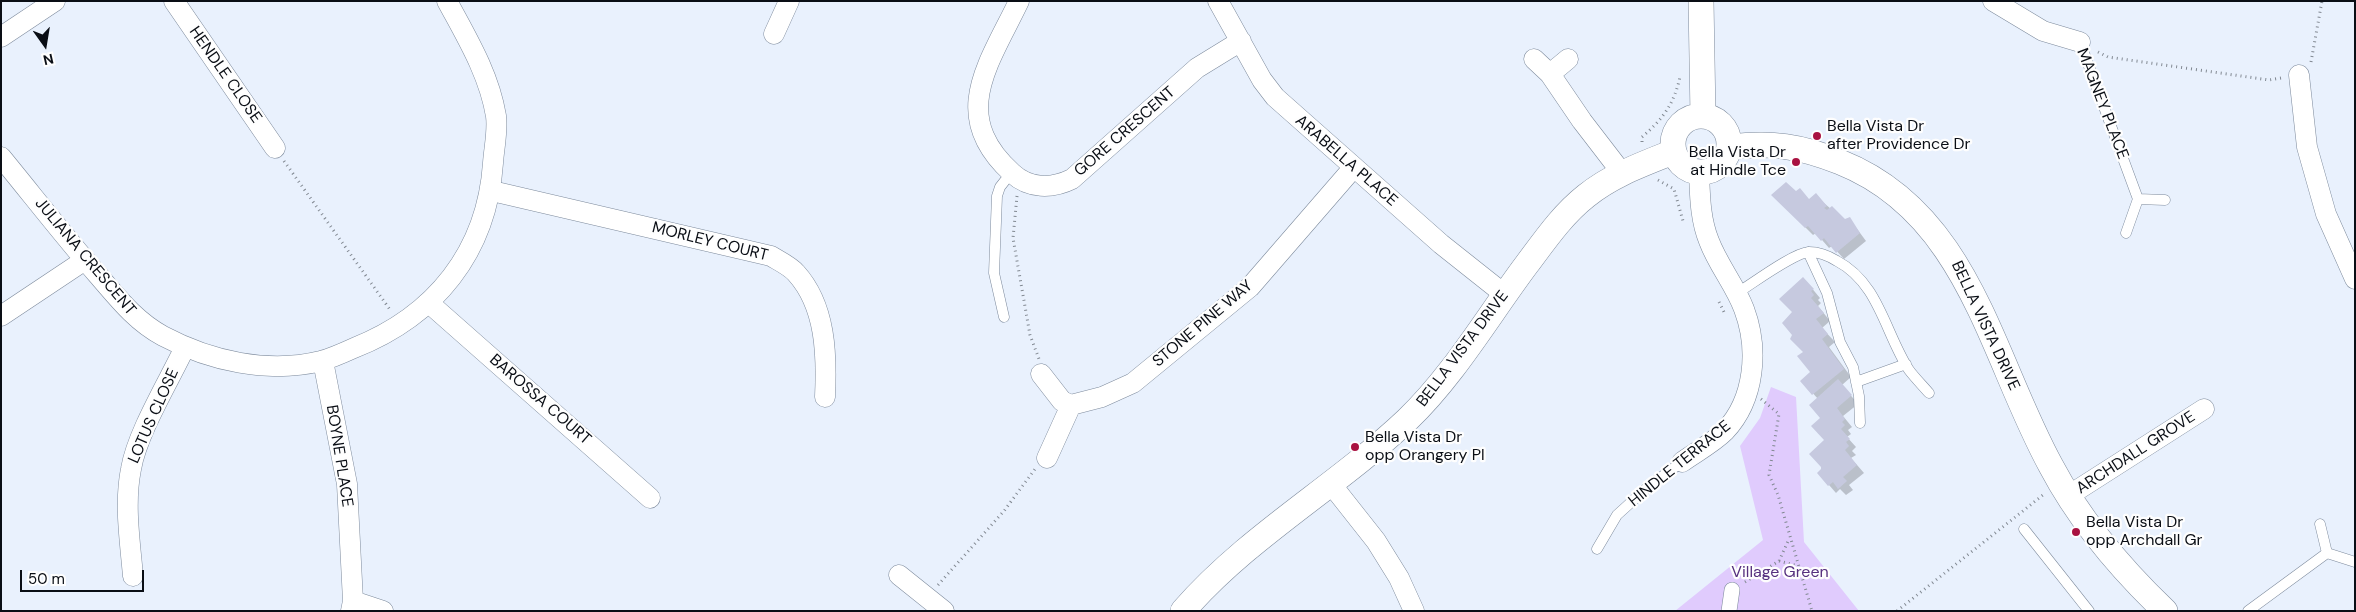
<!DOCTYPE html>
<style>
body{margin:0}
#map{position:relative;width:2356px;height:612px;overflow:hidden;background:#e9f1fd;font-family:"DM Sans",sans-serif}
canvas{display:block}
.frame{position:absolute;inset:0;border:2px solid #0a0e15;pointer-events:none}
.north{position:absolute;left:20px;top:20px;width:50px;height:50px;-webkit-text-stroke:4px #fefefe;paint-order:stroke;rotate:167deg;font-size:14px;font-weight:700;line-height:20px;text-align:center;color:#0a0e15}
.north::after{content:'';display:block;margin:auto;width:18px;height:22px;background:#0a0e15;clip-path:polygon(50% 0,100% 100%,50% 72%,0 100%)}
.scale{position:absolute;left:20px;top:570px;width:124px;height:22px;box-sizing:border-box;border:2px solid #0a0e15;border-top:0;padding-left:6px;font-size:15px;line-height:18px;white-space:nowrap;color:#0a0e15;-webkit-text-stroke:4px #fefefe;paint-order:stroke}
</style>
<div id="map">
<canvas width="2356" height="612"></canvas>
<div class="frame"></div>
<div class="north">N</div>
<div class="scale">50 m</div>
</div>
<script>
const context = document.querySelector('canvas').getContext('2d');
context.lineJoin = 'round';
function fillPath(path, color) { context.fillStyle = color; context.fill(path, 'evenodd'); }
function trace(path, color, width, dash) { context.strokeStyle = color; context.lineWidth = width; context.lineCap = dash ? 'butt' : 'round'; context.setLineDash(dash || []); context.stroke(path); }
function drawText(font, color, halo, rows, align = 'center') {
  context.font = font + ' "DM Sans",sans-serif'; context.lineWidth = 4.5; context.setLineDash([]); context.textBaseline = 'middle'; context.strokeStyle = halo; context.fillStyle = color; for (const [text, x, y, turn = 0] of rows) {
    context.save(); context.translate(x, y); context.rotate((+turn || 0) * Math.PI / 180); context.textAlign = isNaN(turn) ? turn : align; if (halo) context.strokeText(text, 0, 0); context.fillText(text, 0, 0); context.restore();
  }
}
const green = new Path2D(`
 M1771,387L1796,397L1804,542L1859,611H1675L1763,540L1740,446L1760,418Z`);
const shadow = new Path2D(`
 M1773,195L1824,203L1845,221L1849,218L1866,241L1844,259L1832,246L1829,248L1816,233L1813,235Z
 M1810,286L1820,298L1818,300L1821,303L1818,306L1830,321L1822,328L1835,342L1829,347L1851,377L1842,385L1858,404L1843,416L1852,427L1848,430L1851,434L1847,437L1856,447L1852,451L1856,455L1851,458L1864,473L1849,485L1853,490L1846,495L1840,489L1836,493L1829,485L1823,470L1825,440L1822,418L1818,399L1802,381L1812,372L1805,352L1794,335V312Z`);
const building = new Path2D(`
 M1786,182L1796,191L1800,188L1809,199L1816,193L1827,206L1824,208L1827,210L1832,206L1845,219L1850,217L1860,233L1836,253L1824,238L1821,241L1808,226L1805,228L1771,195Z
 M1803,277L1814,289L1811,291L1814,295L1811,298L1824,313L1816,319L1828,334L1822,339L1844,369L1812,395L1800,381L1810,372L1797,356L1803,352L1790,339L1792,335L1782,323L1792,312L1779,299Z
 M1838,379L1852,395L1837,408L1845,419L1842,422L1845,425L1841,429L1850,439L1846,442L1849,446L1845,450L1857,465L1843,477L1847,481L1838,489L1833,482L1828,486L1817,473L1821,469V467L1809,454L1824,440L1811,426L1820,418L1809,405Z`);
const path = new Path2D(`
 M2098,52L2108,57L2269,80L2281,78
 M2311,62L2322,1
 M1642,142V137C1663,119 1674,104 1680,77
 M284,161L391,311
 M1658,180L1674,189L1683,221
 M1017,196L1013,238L1030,335L1039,359
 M1719,302L1725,314
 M1761,399L1779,414L1769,475L1778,495L1812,611
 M1779,561L1798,566
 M1745,582L1779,561L1789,539
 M938,585L1004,511L1035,469
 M1897,611L2043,495`);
const service = new Path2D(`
 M2080,42L2138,199L2165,200
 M2126,233L2138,199
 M1808,252L1827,293L1840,342L1853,367L1859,396L1860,423
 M1737,293C1752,284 1793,253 1809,252C1819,252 1829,256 1837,261C1879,283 1885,333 1909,370C1915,378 1923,386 1929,393
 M1004,317L994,273L997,196L1000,187L1011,173
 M1856,382L1906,364
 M2320,524L2327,553
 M2024,529L2089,611
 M1597,549L1617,515L1649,486L1682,462
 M2248,611L2327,553L2355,562`);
const pedestrian = new Path2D(`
 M1729,611L1732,590`);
const minor = new Path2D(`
 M174,1L275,148
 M1019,1C989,64 948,115 1012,173C1029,189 1052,189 1072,179L1197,68L1241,41
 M1218,1L1262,80L1275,97L1441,244L1504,294
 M1993,1L2043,31L2080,42
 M774,34L789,1
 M1,37L55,1
 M1534,59L1550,74L1582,121L1622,173
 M1550,74L1568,59
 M2299,75L2307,147L2326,214L2355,279
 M1,157C33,196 64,236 97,274C117,297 135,321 163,336C210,361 268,374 321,361C332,358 343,353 354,348C435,316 487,252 493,163C494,148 498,131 496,116C489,74 467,38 447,1
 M492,191L771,256C779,261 790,266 796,273C826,306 827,355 825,397
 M429,303L650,498
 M1,316L85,260
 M323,361L347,484L353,601L351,611
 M1041,374L1062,401L1071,405L1102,397L1133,383L1250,287L1354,167
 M1047,458L1071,405
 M1682,462C1696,452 1713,443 1725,431C1755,399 1759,349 1744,309C1735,285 1718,265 1709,241C1700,219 1700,195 1699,173
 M1331,484L1376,541L1399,578L1414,611
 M2068,496L2204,409
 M899,575L944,611
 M133,576C130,541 124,504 131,469C137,433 169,381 185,347
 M353,601L383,611`);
const tertiary = new Path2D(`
 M1701,1L1703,116
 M1673 144a28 28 0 1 1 56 0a28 28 0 1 1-56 0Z
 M1730,147C1772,142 1800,146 1840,162C1969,213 1991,357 2051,466C2080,521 2120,568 2165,611
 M1183,611C1247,537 1336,487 1407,420C1454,375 1488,316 1527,264C1545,240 1562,215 1586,196C1612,175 1643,164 1673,152`);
const markers = [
 [1817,136,5,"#a91241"],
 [1796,162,5,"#a91241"],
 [1355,447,5,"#a91241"],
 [2076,532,5,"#a91241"]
];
const streetNames = [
 ["HENDLE CLOSE",225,75,55],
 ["MAGNEY PLACE",2102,104,69],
 ["GORE CRESCENT",1125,132,-41],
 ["ARABELLA PLACE",1346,161,41],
 ["MORLEY COURT",710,242,14],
 ["JULIANA CRESCENT",85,257,50],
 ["STONE PINE WAY",1203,324,-40],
 ["BELLA VISTA DRIVE",1985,326,65],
 ["BELLA VISTA DRIVE",1463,349,-53],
 ["BAROSSA COURT",540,400,41],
 ["LOTUS CLOSE",154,416,-66],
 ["ARCHDALL GROVE",2136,453,-33],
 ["BOYNE PLACE",339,456,81],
 ["HINDLE TERRACE",1680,464,-39]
];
const poiNames = [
 ["Bella Vista Dr",1827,127],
 ["after Providence Dr",1827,145],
 ["Bella Vista Dr",1786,153,"right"],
 ["at Hindle Tce",1786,171,"right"],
 ["Bella Vista Dr",1365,438],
 ["opp Orangery Pl",1365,456],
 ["Bella Vista Dr",2086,523],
 ["opp Archdall Gr",2086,541]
];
const parkNames = [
 ["Village Green",1780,573]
];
fillPath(green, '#e0cbfd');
fillPath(shadow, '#0003');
fillPath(building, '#c6c9df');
trace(service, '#7d8a9c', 11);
trace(pedestrian, '#7d8a9c', 16);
trace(minor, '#7d8a9c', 21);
trace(tertiary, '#7d8a9c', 26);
trace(path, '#828992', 3, [1, 4]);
trace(service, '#fff', 10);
trace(pedestrian, '#fff', 15);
trace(minor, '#fff', 20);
trace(tertiary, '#fff', 25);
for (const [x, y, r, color] of markers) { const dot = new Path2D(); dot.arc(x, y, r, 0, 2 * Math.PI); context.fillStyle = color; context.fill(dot); trace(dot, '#fefefe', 2); }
drawText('16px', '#0a0e15', '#fefefe', streetNames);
drawText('16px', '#0a0e15', '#fefefe', poiNames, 'left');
drawText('16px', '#56307e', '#fefefe', parkNames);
</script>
